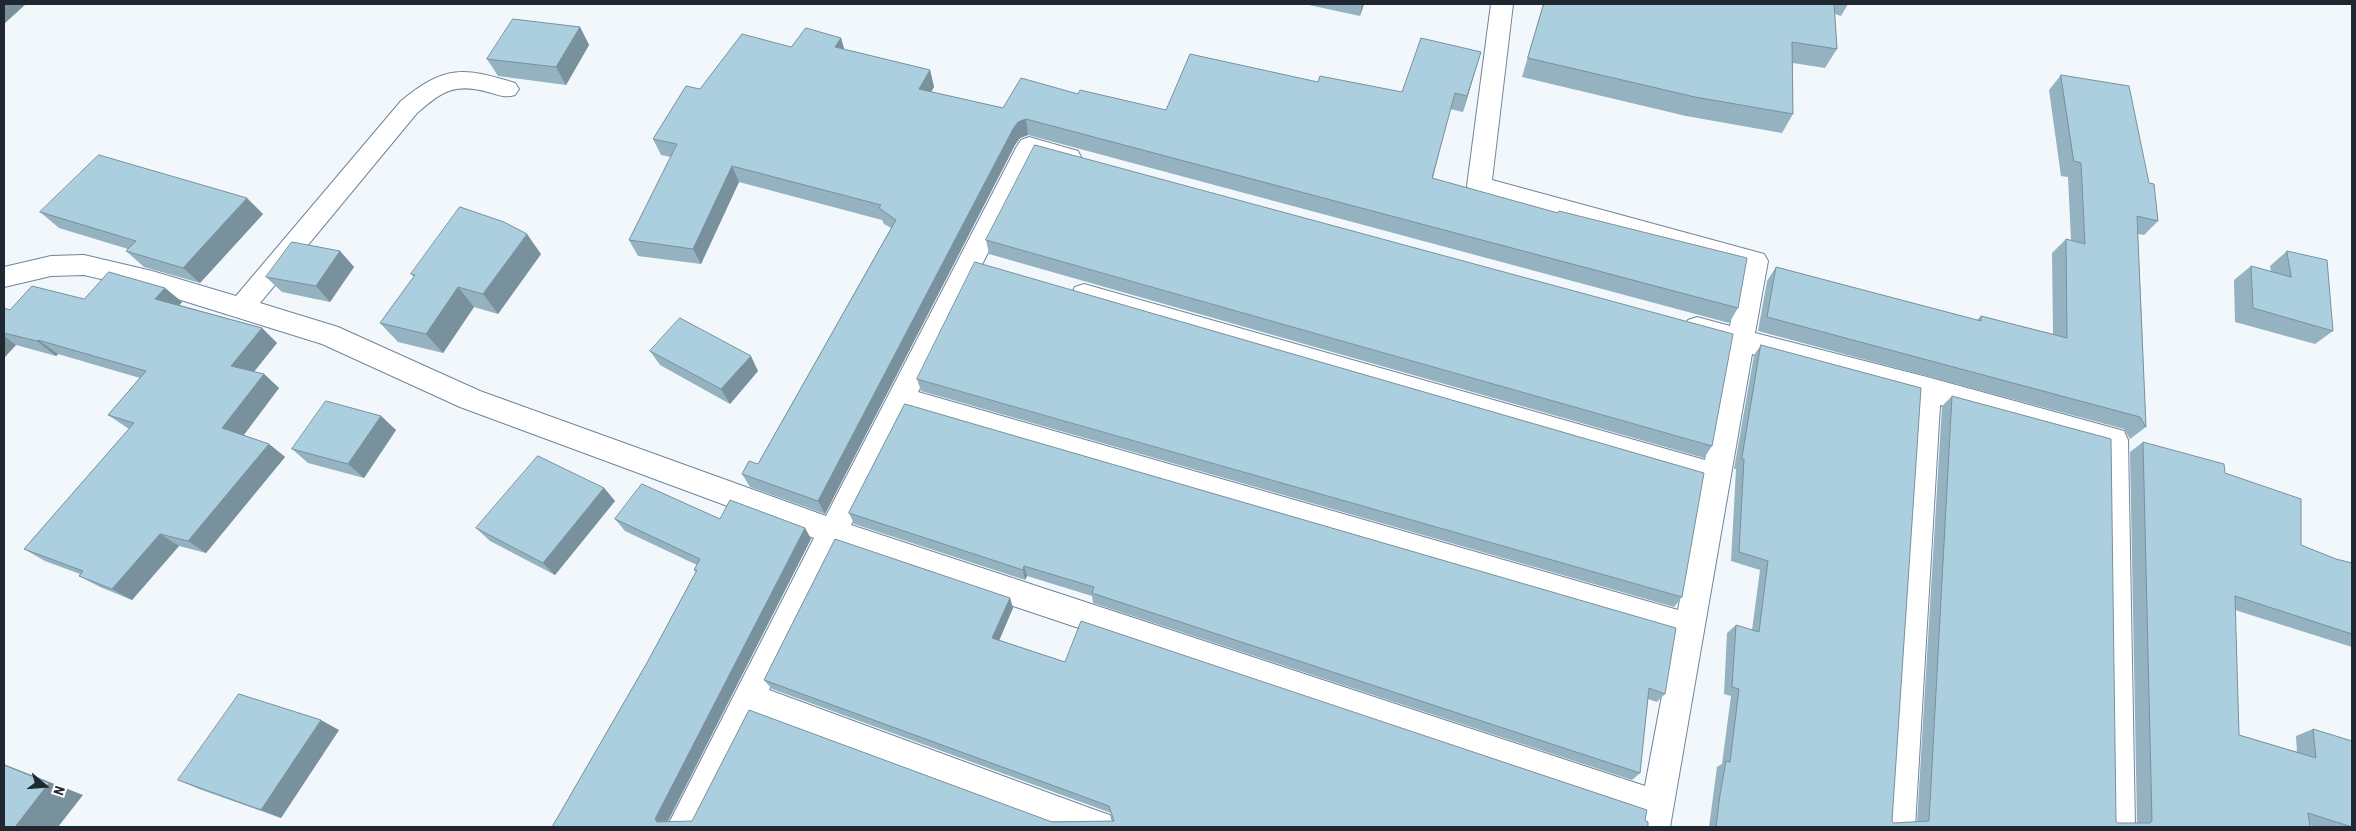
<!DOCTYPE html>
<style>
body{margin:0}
#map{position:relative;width:2356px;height:831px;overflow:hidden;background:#f2f7fc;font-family:"Roboto Condensed",sans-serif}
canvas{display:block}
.frame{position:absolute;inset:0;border:5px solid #1f2831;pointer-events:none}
.north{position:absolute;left:20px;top:761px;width:50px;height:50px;-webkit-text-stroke:4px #fff;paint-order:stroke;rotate:108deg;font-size:14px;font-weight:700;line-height:20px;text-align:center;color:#1f2831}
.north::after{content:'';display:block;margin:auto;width:18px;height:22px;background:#1f2831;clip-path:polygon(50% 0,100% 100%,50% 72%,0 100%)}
</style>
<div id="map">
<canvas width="2356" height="831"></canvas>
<div class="frame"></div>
<div class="north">N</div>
</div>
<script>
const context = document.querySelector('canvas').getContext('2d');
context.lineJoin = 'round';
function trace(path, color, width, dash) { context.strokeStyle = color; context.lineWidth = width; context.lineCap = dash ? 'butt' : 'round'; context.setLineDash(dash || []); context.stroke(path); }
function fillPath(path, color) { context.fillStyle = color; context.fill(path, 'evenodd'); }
const minor = new Path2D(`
 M1491,4H1513L1492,180L1764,254L1768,261L1755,333L1927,377L2124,431L2128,440L2135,827H2103L2100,448L1940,405L1915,827H1883L1913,397L1752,354L1670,827H1638L1640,816L840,548L769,690L1098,811L1110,815L1114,827H1055L756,716L700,827H667L814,538L460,407L322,344L152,291L84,275L51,276L4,287V267L51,256L84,255L152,271L236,296L401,101C445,65 463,67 515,83L519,89L515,95C505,98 498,95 488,92C454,83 443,91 417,113L260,303L338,327L480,391L826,516L1017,146L1021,140L1029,137L1078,151L1081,157L1078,163L1069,166L1036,157L918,392L1678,610L1701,484L1084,304L1075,301L1071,294L1075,287L1084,284L1705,460L1726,347L1688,336L1684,328L1688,320L1697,317L1730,326L1741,267L1470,193L1467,186ZM908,413L1673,637L1645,786L851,525Z`);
const wall = new Path2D(`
 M1309,4H1364L1360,16L1309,5Z
 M1535,4H1848L1841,16L1835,14L1837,49L1825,68L1793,63V114L1782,133L1686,116L1522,77L1543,5Z
 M580,27L589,45L566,85L498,76L487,59Z
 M841,38L844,49L930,70L934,87L931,92L1003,108L1078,94L1166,110L1318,82L1402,92L1481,52L1463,112L1450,109L1433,178L1738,308L1729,323L1028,135L1020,138L1015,145L825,514L750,487L742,474L758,464L891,228L884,224L882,220L739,182L701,264L638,256L629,240L671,157L661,155L653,139L700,89L791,47Z
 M2061,75L2149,183L2158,221L2144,235L2138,234L2146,427L2130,439L2124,429L1758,331L1767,281L1776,267L1977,320L1981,316L2053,334L2052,253L2066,239L2071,240L2068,177L2061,176L2049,90Z
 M40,212L263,214L200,283L144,267L126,251L128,249L59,228Z
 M986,240L1712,446L1704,458L989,254Z
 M340,251L354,267L330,302L282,292L266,277Z
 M2287,251L2333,331L2315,344L2235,322L2234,280L2251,266L2271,271L2270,266Z
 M541,254L498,314L474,307L443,353L398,342L380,323L414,277L411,274Z
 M165,288L182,302L180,305L262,328L277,343L254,372L264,374L279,388L244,435L269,444L285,457L206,553L179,546L132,600L100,587L79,576L80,574L45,561L24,549L129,429L108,415L140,378L58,354L56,356L16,345L4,358V308L10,310Z
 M1761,345L1892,821L1894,823L1917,822L1942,406L1952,396L2116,821L2118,823H2137L2130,452L2143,442L2225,473L2301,545L2336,559L2352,563V647L2235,610L2239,735L2297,752L2296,736L2313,729L2352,827H2315L2309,825L2310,827H1709L1717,767L1722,764L1731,696L1724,694L1727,633L1736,625L1752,630L1760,570L1731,561L1736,469H1734L1754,355Z
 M650,351L758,371L730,404L660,365Z
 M917,379L1682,597L1674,607L921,391Z
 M905,404L1665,694L1657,702L1648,699L1640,773L1632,780L1093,603L1092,596L1027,576L1025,580L854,524L849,513Z
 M381,416L396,430L364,478L308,463L292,449Z
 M604,488L615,501L555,575L490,541L476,528Z
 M615,519H720L805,528L811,539L668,822L1113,821L1111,813L772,689L764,680L1010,598L1013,608L999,640L1065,662L1645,820L552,827L648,661L696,572L694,570L697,565L625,531Z
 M339,730L281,818L199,789L178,780Z`);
const shadedWall = new Path2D(`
 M4,4H26L4,24Z
 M1362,4H1364L1360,16Z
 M580,27L589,45L566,85L556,67Z
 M841,38L846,55L835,47Z
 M1481,52L1476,68L1463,112L1467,96Z
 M930,70L934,87L922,106L919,89Z
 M1026,119L1028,135L1020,138L1015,145L825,514L818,501L1013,129L1018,122Z
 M732,166L739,182L701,264L693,249Z
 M247,198L263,214L200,283L183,268Z
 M527,234L541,254L498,314L483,294Z
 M340,251L354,267L330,302L316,286Z
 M458,287L474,307L443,353L426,334Z
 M165,288L182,302L172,313L155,299Z
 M262,328L277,343L247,380L231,366Z
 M4,336L16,345L4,358Z
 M38,340L58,354L56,356L37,341Z
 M751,356L758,371L730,404L721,389Z
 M264,374L279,388L239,441L222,428Z
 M381,416L396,430L364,478L348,464Z
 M269,444L285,457L206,553L188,541Z
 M604,488L615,501L555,575L543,563Z
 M805,528L811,539L665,826L657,822L655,819Z
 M160,534L179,546L132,600L112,589Z
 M1024,566L1027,576L1025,580L1023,570Z
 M1010,598L1013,608L996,648L992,638Z
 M321,720L339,730L281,818L261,810Z
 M4,764L11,767L83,795L58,827H15Z`);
const building = new Path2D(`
 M1544,4H1834L1837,49L1792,42L1793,114L1695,97L1528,58Z
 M513,19L580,27L556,67L487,59Z
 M806,28L841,38L835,47L930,70L919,89L1003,108L1021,78L1078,94L1080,90L1166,110L1190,54L1318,82L1320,76L1402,92L1421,38L1481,52L1467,96L1455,93L1432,178L1558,213L1559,211L1747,258L1738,308L1026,119L1018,122L1013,129L818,501L742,474L749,461L758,464L896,220L879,208L881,205L732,166L693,249L629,240L677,144L653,139L686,86L700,89L742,34L791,47Z
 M2061,75L2129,86L2149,183L2154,184L2158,221L2137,216L2146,427L2140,417L1767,317L1776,267L1981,321V316L2067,338L2066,239L2085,244L2081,163L2074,161Z
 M1035,145L1733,334L1712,446L986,240Z
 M99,155L247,198L183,268L126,251L136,241L40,212Z
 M460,207L504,222L527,234L483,294L458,287L426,334L380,323L415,275L411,274Z
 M292,242L340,251L316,286L266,277Z
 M2287,251L2327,260L2333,331L2253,308L2251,266L2291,277Z
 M975,262L1704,473L1682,597L917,379Z
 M109,272L165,288L155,299L262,328L231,366L264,374L222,428L269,444L188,541L160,534L112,589L79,576L83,571L24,549L134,423L108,415L146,371L38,340L37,341L4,333V308L10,310L32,286L84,299Z
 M680,318L751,356L721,389L650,351Z
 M1761,345L1921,388L1892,821L1894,823L1929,821L1952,396L2111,439L2116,821L2118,823H2150L2152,821L2143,442L2224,464L2225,473L2301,499V545L2336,559L2352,563V634L2235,596L2239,735L2316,758L2313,729L2352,741V827L2308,813L2310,827H1716L1720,795L1726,761L1730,762L1739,689L1732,687L1736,625L1759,632L1768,561L1739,552L1744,459H1742Z
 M326,401L381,416L348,464L292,449Z
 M905,404L1676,628L1665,694L1649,688L1640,773L1092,593L1094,587L1024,566L1023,570L849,513Z
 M538,456L604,488L543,563L476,528Z
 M642,484L720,519L730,500L805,528L655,819L657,822L692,821L749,710L1052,822L1114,821L1109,806L764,680L835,539L1010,598L992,638L1065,662L1081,621L1647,810L1645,820L1648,822V827H552L648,661L697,570H694L700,559L615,519Z
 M239,694L321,720L261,810L178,780Z
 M4,765L49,783L15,827H4Z`);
trace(minor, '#70869d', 2);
fillPath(minor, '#fff');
fillPath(wall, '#94b2c0');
fillPath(shadedWall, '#78919c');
fillPath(building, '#accfdf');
trace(building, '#78919c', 1);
</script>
